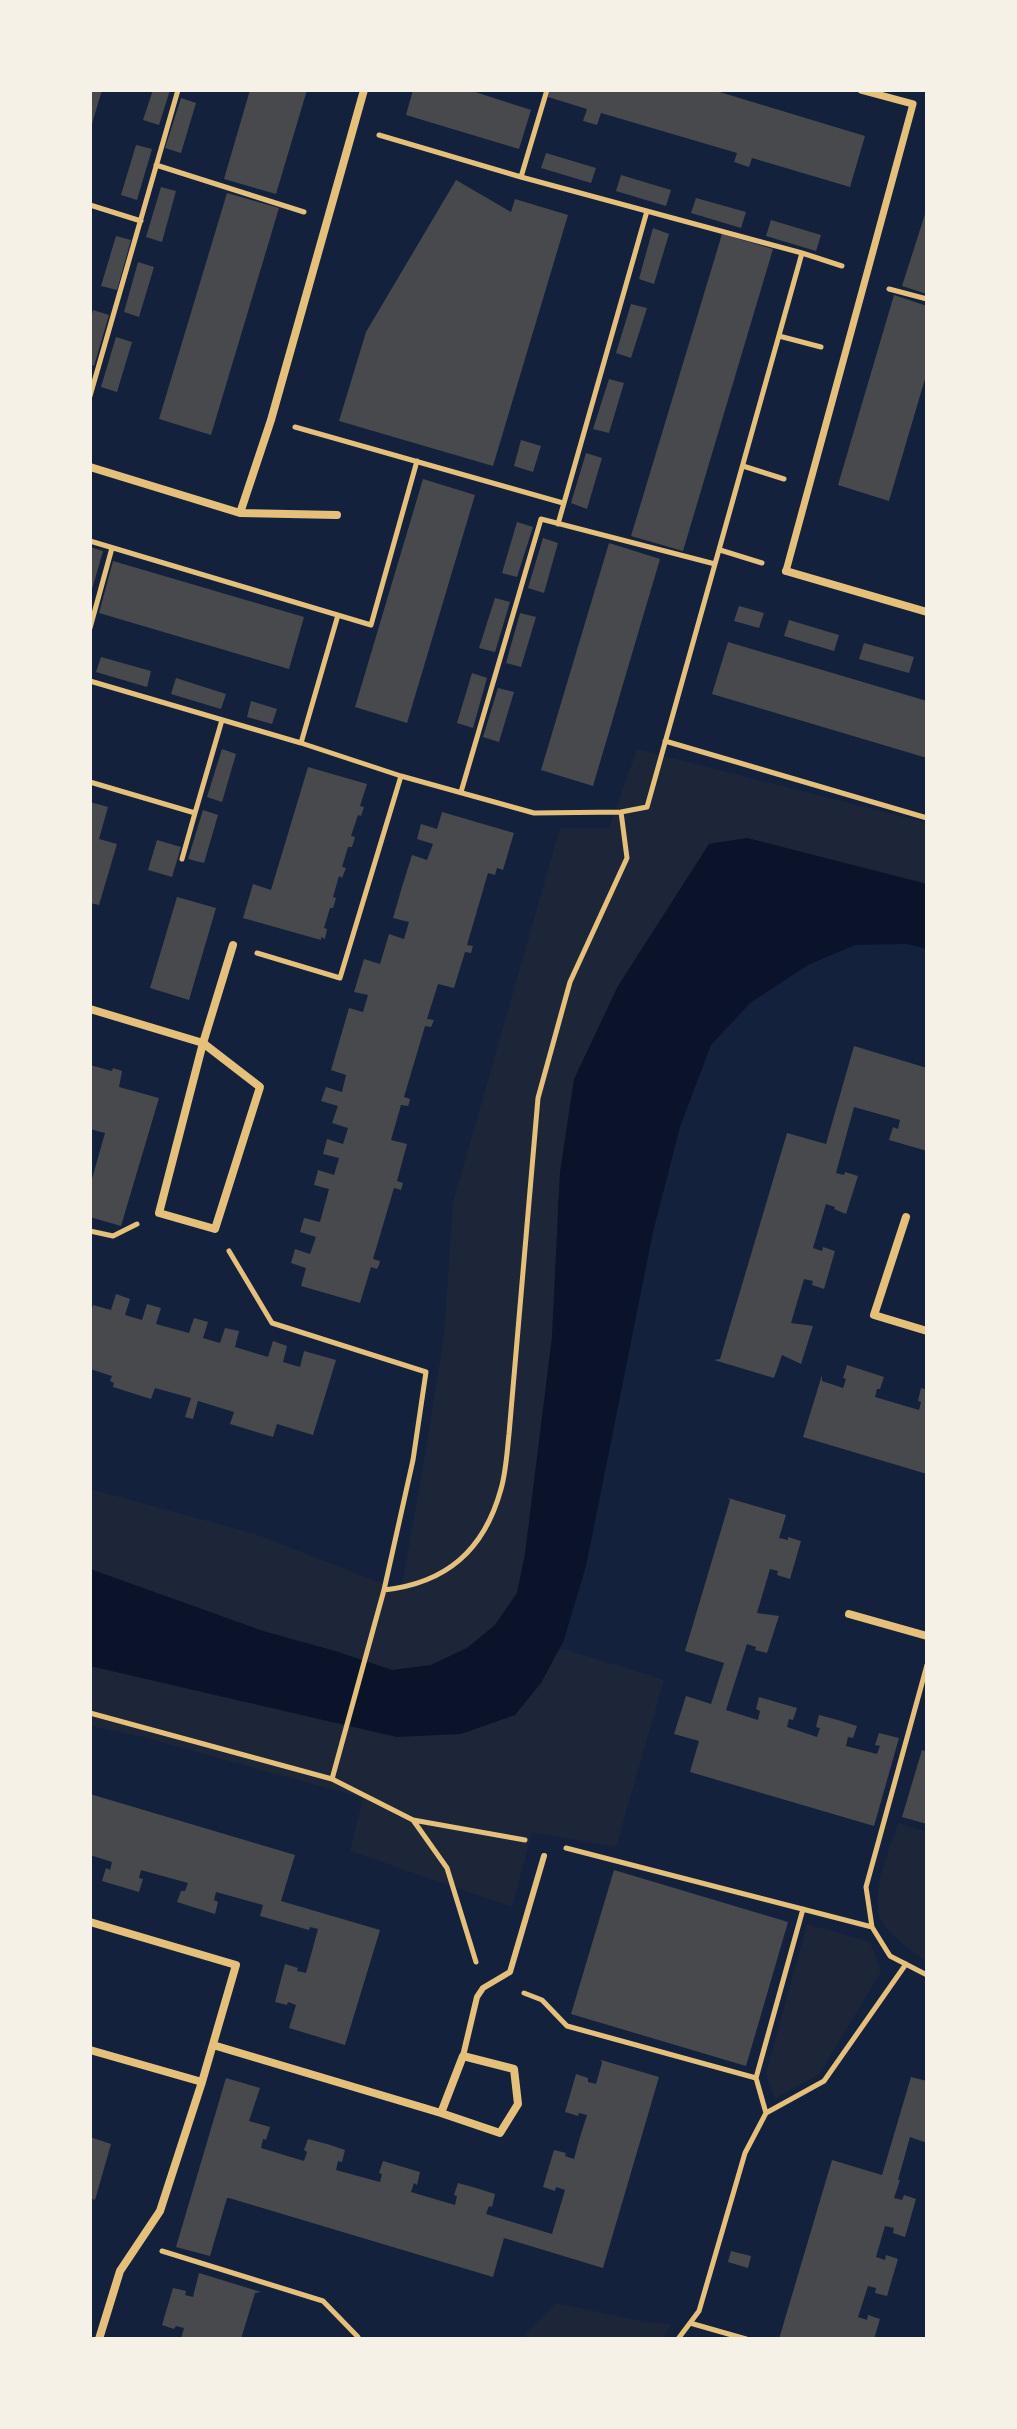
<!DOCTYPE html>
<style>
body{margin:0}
#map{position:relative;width:1017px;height:2429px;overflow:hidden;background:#14213d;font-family:"Source Serif 4",serif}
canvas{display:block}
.frame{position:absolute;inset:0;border:92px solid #f6f1e7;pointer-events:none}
</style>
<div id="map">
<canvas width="1017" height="2429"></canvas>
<div class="frame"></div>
</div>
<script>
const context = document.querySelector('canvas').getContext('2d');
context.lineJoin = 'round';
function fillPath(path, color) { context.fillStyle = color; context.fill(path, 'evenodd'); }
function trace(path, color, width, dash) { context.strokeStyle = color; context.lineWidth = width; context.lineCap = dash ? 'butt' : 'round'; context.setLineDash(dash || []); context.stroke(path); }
const green = new Path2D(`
 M637,749L927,823V884L747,838L709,844L618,986L560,1172L552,1337L525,1554L517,1593L495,1625L467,1648L431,1665L392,1670L335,1651L263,1631L90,1569V1489L255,1534L401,1591L425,1455L444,1336L453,1203L560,828H609Z
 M564,1649L664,1680L616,1847L532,1832L512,1907L350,1851L363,1798L139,1736L90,1726V1666L397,1737L541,1683L558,1651Z
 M898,1823L927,1832V1962C914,1952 888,1935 881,1920C869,1897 890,1847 898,1823Z
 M807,1924L870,1942L881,1972L819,2074L775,2099L766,2074Z
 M556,2303L645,2322L671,2324L663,2339H520Z`);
const water = new Path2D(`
 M747,838L927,884V949L907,944L855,945L808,965L750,1003L711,1045L680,1127L653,1232L586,1566L564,1640L541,1683L515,1715L461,1734L397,1737L90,1666V1569L263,1631L335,1651L392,1670L431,1665L467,1648L495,1625L517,1593L525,1554L552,1337L560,1172L574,1079L618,986L709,844Z`);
const building = new Path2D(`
 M90,90H102L91,127H90Z
 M153,90H170L159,125L143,120Z
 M250,90H307L276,194L224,179Z
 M413,90H469L531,110L519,149L406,115Z
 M550,90H713L865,136L850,187L752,158L749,167L734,162L737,153L601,113L597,125L583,121L587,109L548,97Z
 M181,98L196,103L181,153L165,148Z
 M136,145L152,149L137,200L121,195Z
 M546,153L596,168L591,183L541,168Z
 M621,175L671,190L666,206L616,191Z
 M456,180L511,212L515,199L568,215L493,466L339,421L366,332Z
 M161,187L176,191L162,242L146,237Z
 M227,193L279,208L211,435L159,419Z
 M696,198L746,212L741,228L691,213Z
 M927,208V294L902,286Z
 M771,220L821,235L816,251L766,236Z
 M653,228L669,234L654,284L639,279Z
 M722,234L773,249L683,551L631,536Z
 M116,236L131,240L117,290L101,286Z
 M138,262L154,267L139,317L124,312Z
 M894,295L927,306V372L889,501L838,485Z
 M631,304L647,308L631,358L616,353Z
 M93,310L109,315L94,366L90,364V322Z
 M116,337L132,342L117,392L101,387Z
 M609,379L624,383L609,433L593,429Z
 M521,440L541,446L533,472L514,466Z
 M586,453L602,458L587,509L571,503Z
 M423,479L475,495L407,723L355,707Z
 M517,522L533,527L517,577L502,573Z
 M543,538L558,543L544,593L528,588Z
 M609,543L660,559L593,786L541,770Z
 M90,547L103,551L91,593H90Z
 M113,561L304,617L289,669L99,613Z
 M495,598L510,602L495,652L479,648Z
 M739,606L764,613L759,628L734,621Z
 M520,613L536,617L521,667L506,663Z
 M789,620L839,635L834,651L784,636Z
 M728,642L927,701V758L712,694Z
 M864,643L914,657L909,673L859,659Z
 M101,657L151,671L147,687L96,672Z
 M472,673L487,678L473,728L457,723Z
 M176,678L226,694L221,709L171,694Z
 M498,688L514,692L499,742L483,737Z
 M251,701L277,709L272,724L247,717Z
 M222,749L236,754L222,802L207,797Z
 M308,767L367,784L360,806L364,807L361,816L358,815L351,836L355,837L352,847H348L342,867L346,868L342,878L339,876L333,897L336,898L333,908H330L324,928L327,929L325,939L321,937V940L243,918L253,884L271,890Z
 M90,802L108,807L99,839L117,844L99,905L90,903Z
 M203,810L218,815L204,863L188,859Z
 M442,812L514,833L503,870L497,868L495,875L488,873L467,945L473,946L471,953L465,952L454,988L438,984L427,1019L434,1020L431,1027L425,1026L404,1097L410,1099L409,1103L408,1106L401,1105L391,1140L407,1144L397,1181L403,1183L401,1190L394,1188L373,1259L380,1261L379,1265L377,1269L371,1267L360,1303L301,1286L306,1268L291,1263L295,1249L310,1254L316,1237L300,1232L304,1218L320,1222L329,1189L314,1185L318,1170L334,1175L339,1158L323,1154L327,1139L343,1144L348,1128L332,1123L338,1106L321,1101L326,1087L342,1092L346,1075L331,1070L349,1008L363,1012L368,995L354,992L364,959L380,964L389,934L404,939L409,922L393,918L402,887L412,855L427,860L433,844L417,839L421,824L437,829Z
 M157,840L181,847L172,877L148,870Z
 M177,897L216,908L189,1000L150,988Z
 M854,1046L927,1068V1151L889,1140L893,1127L898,1129L900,1120L854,1107L836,1173L844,1175L845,1172L858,1176L846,1214L834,1209L835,1207L826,1204L813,1248L822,1251L823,1247L835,1251L824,1289L812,1285L813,1281L804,1279L791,1323L813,1326L801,1364L782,1355L774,1378L714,1360L720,1359L787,1133L826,1144Z
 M90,1065L112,1071L113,1068L122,1071L119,1087L159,1098L121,1226L90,1217V1186L105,1133L90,1129Z
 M116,1294L130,1299L125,1315L142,1320L147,1304L161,1308L156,1324L189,1333L194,1318L208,1322L203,1338L220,1343L225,1328L239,1331L235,1347L268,1357L273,1341L287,1346L283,1362L300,1367L304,1351L336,1360L313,1435L277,1424L273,1437L230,1424L234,1412L198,1401L193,1419L185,1417L191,1398L155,1388L151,1399L113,1387L114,1383L110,1381L112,1376L90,1369V1315L93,1305L111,1310Z
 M847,1365L884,1377L880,1389H877L875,1397L919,1410L921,1402L918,1401L921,1388L927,1390V1474L803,1437L822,1375V1381L843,1388L846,1379L843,1378Z
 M728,1498L786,1515L779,1538L788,1540V1537L801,1541L790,1579L777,1575L778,1571L770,1569L757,1613L779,1616L767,1653L755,1650L756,1647L747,1644L726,1710L758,1720L760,1711L756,1709L759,1697L797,1708L793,1720L789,1719L787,1727L817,1737L820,1728L816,1727L819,1715L838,1720L857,1726L853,1738L848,1737L846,1746L877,1754L880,1746L875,1745L879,1733L899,1738L874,1826L690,1772L699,1741L674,1734L686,1696L711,1704L724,1663L685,1651L730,1500Z
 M922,1750L927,1752V1824L902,1817Z
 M90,1794L295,1855L281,1901L380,1930L345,2045L289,2028L296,2005L288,2002L287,2005L275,2002L285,1964L298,1968L297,1971L306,1973L318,1929L310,1927L309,1930L260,1916L263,1905L216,1892L214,1900L218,1902L215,1914L177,1902L181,1891H185L188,1883L141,1870L139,1878L143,1879L139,1892L102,1881L106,1868L110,1870L112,1862L90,1855Z
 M614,1870L788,1922L746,2066L571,2014Z
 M601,2060L659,2077L603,2268L504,2238L493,2277L229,2198H227L210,2256L176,2247L226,2078L260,2088L249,2121L270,2127L266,2140L263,2139L261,2148L304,2161L307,2152L304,2150L308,2139L327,2144L345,2150L342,2162L338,2161L336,2170L380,2182L382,2174L379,2173L383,2161L420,2172L417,2185L414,2183L411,2192L455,2205L457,2196L454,2195L458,2183L476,2188L495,2194L492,2207L489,2206L486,2214L552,2234L565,2190L556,2187L555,2191L543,2187L554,2150L566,2153L565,2156L574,2159L580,2137L587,2115L579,2113L578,2116L565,2112L576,2074L588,2078V2082L596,2084L602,2063Z
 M911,2077L927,2081V2143L910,2137L898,2180H900L894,2198L902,2200L904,2195L916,2199L905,2237L893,2233L894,2228L885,2226L876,2257L885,2260L886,2255L898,2259L887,2296L875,2293L876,2288L868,2286L858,2317L867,2320L868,2315L880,2319L874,2339H779L832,2160L882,2175Z
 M90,2137L111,2144L95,2200L90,2198Z
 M731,2251L751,2256L748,2268L728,2262Z
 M199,2273L261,2292L255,2293L241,2339H181L184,2328L176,2326L174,2329L162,2325L173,2288L186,2291L185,2295L193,2297Z`);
const path = new Path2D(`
 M379,135L521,177L802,253
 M156,165L304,212
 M521,177L547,90
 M90,205L141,221
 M889,289L927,299
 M779,336L821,347
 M90,396L178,90
 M295,427L563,503
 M743,466L784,479
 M558,524L647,211
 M90,541L371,625L417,461
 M720,550L762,563
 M90,628L112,548
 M90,681L301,743L338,615
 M665,741L927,818
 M301,743L401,776
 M90,782L195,813L222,720
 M461,792L541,519L715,564
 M182,859L195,813
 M257,953L340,978L401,776L534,813L621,812L647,807L802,253L842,266
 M90,1231L113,1236L137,1224
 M229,1251L272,1323L426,1372L413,1460L384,1590
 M927,1665L866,1887L872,1927L890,1956L927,1975
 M90,1713L332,1779L413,1820L525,1840
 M332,1779L384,1590C446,1583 484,1551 501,1489C506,1472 507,1452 509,1434L538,1098L570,982L627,858L621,812
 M413,1820L447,1868L476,1962
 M566,1848L872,1927
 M524,1993L542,2000L567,2026L756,2078
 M766,2113L756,2078L803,1909
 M162,2251L323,2301L358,2337
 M690,2323L746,2339
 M678,2339L699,2311L745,2153L766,2113L824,2081L906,1964`);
const service = new Path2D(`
 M463,2056L477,1997L483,1988L510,1972L544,1856`);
const pedestrian = new Path2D(`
 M786,571L913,104L861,90`);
const minor = new Path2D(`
 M90,467L240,513L337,515
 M240,513L271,420L364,90
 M786,571L927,612
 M90,1009L203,1043L260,1087L215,1229L159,1213L203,1043L233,945
 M906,1217L874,1315L927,1331
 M849,1614L927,1636
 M90,1922L236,1965L202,2082L160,2211L120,2271L99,2339
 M213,2045L441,2113
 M90,2050L202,2082
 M463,2056L514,2069L518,2104L500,2133L441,2113Z`);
fillPath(green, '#1d2539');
fillPath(water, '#0b132b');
fillPath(building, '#48494c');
trace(path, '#e5c07b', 5);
trace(service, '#e5c07b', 6);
trace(pedestrian, '#e5c07b', 7);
trace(minor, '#e5c07b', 8);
</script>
